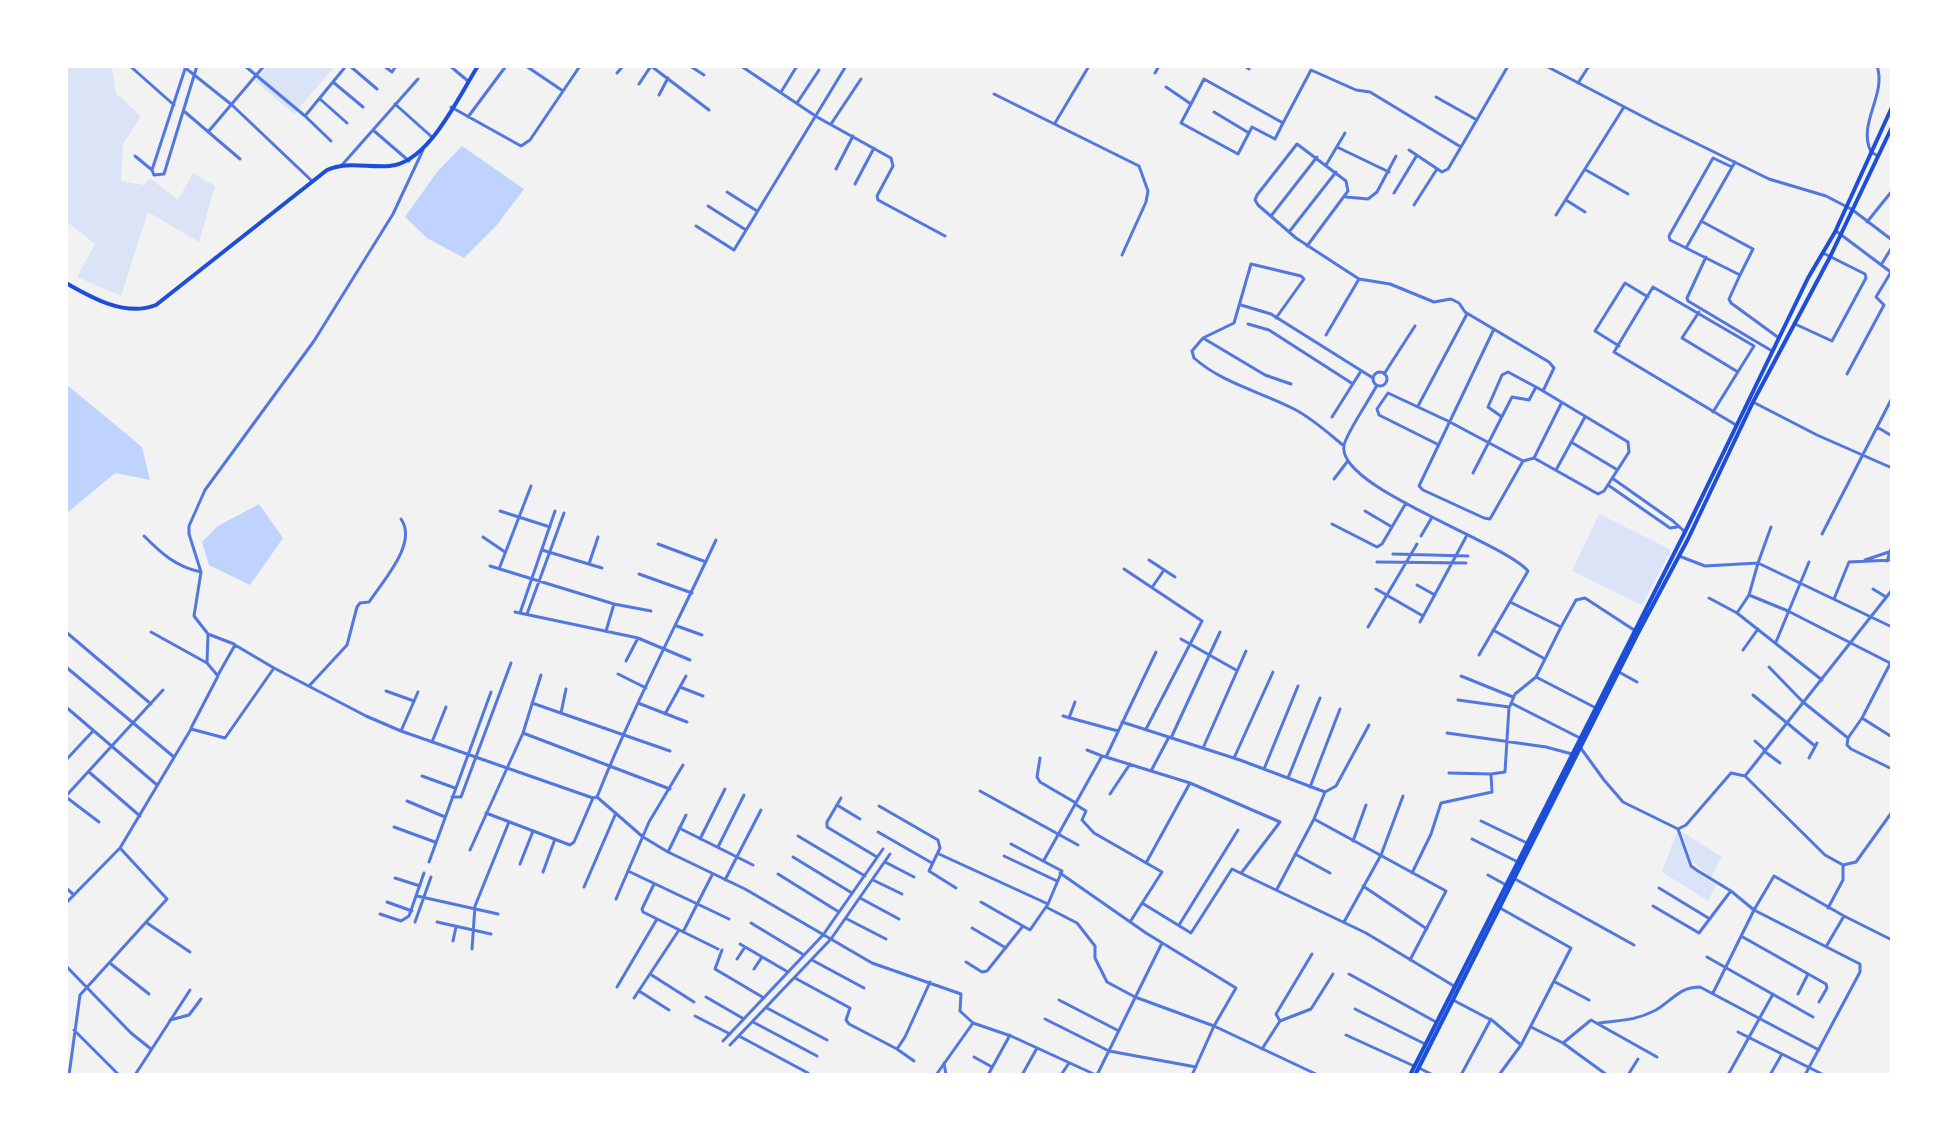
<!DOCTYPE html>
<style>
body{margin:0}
#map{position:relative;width:1958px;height:1141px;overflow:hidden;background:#f2f2f2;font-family:"IBM Plex Sans",sans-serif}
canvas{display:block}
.frame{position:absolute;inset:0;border:68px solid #fff;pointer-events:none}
</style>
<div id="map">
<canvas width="1958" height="1141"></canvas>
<div class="frame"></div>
</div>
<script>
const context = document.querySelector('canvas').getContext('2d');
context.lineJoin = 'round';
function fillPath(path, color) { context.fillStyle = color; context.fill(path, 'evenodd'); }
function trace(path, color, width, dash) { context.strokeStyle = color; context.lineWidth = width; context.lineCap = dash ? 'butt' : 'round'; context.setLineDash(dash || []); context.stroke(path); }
const green = new Path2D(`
 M66,66H112L116,93L141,116L123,144L121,181L144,185L150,178L178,200L193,173L215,186L199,242L148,212L121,296L77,277L95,244L66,221Z
 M268,66H335L294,114L255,81Z
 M1599,514L1671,550L1642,605L1572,571Z
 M1677,831L1689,867L1716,885L1708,901L1662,872Z
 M1682,832L1722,857L1711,877L1691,861Z`);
const water = new Path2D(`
 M462,146L524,189L496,226L464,258L427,238L405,217L437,172Z
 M66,384L142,447L150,480L115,473L66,514Z
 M259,504L283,538L250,585L209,565L202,542L218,526Z`);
const minor = new Path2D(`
 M130,66L174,105
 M183,66L232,105L312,181
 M186,66L152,170L154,175L164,174L197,66
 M245,66L305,116L346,66
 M350,66L377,89
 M384,66L392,72L396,66
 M450,66L468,81
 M526,66L563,91
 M651,66L709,110
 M690,66L704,75
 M741,66L817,117L891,158L893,166L877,196L878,200L945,236
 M1245,66L1249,69
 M1877,66C1887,95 1857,123 1871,152L1878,156
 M617,73L623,66
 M1155,73L1159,66
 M333,82L363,107
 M1578,83L1589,66
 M639,84L651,66
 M1166,87L1191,104L1204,79L1283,123L1311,70L1356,90L1370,92L1461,147L1508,66
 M781,92L797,66
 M994,94L1139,166L1148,191L1146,202L1122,255
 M659,95L668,78
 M1436,97L1477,120
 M320,99L347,123
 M797,103L819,70
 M395,104L433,138
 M1191,104L1181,123L1238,154L1252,127L1275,139L1283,123
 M451,107L521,146L530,140L580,66
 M185,112L240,159
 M1214,112L1249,133
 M305,116L331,141
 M468,117L506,66
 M1055,123L1089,66
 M831,124L861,79
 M373,130L409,161
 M208,132L264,66
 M1337,147L1389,172
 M1409,150L1442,172L1448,169L1461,147
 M135,156L152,170
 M342,165L418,79
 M1326,165L1345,133
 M1732,167L1713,158L1669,236L1670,240L1686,248L1735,162
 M836,169L853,136
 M1586,170L1628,194
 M855,184L874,148
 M727,192L757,211
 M1394,193L1417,155
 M1346,197L1368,199L1377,192L1396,156
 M1566,200L1585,212
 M1414,205L1437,169
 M708,206L746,230
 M1854,211L1892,240
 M1556,215L1624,107
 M1271,216L1317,157
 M1701,221L1753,249L1740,275
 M1867,222L1892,191
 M696,226L734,250L846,66
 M1836,231L1892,273
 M1289,232L1336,172
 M1307,246L1348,191L1346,181L1297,144L1257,195L1255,200L1258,205L1296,238L1359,279L1390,284L1434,302L1451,299L1459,303L1465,312L1549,362L1554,368L1543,391L1628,442L1629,452L1604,491L1598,494L1534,458L1523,461L1448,421L1388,393L1377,409L1379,415L1437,444
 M1686,248L1740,275L1729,299L1731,303L1779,338
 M1706,257L1687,298L1688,301L1772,351
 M1881,265L1892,247
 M1241,305L1271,314L1373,378
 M1699,312L1682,338L1738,372
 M1276,318L1304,279L1301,276L1251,264L1234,323L1203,338L1192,351L1194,358C1222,383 1261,392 1294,409C1312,418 1328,433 1344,446
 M1248,324L1269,330L1353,384
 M1795,324L1832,341L1866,278L1865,274L1823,253
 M1494,329L1419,486L1423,490L1484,518L1490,519L1523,461
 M1326,335L1359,279
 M1203,338L1265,375L1291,384
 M1619,346L1595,331L1625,283L1648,297
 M1373 379a7 7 0 1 1 14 0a7 7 0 1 1-14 0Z
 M1384,374L1415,326
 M1847,374L1884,305L1876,297L1891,272
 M1377,385C1370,399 1347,432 1344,445C1335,487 1502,541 1528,571L1479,655
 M1753,402L1817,435L1892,468
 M1418,406L1467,314
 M1713,412L1754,346L1653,287L1614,352L1736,425
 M1332,417L1361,371
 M1502,417L1488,407L1502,375L1508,372L1536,387
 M1877,427L1892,436
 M1571,442L1616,469
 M1534,458L1561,404
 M1556,470L1585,417
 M1473,473L1512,397L1529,400L1536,387L1543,391
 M1612,478L1673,521L1685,532
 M1334,479L1347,462
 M1608,485L1670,528L1677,527
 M500,511L550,527
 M1365,511L1392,527
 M1332,524L1377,547L1382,544L1406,503
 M1771,527L1758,563L1892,627
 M1822,534L1891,400
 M144,536C161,553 176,567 201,572
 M1421,536L1431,519
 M483,537L505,552
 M658,544L706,562
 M542,550L602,568
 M1393,554L1468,556
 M1679,556L1705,566L1758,563L1749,595L1737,613
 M1149,560L1175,577
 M1865,560L1892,551
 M1887,561L1892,546
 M1377,562L1466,563
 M589,564L598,537
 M490,566L614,604L651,611
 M499,569L531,486
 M1124,569L1202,621L1146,729
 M639,574L692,593
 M1417,585L1435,595
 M1153,586L1164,570
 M1376,589L1423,616
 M1873,589L1886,597
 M1749,595L1788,611L1892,664
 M1709,598L1737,613L1822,680
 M1834,599L1849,562L1892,560
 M1510,602L1561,627L1576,600L1585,598L1634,630
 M515,612L638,638L690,660
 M520,613L555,511
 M527,614L564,513
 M1420,622L1466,537
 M677,626L702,635
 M1368,627L1417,544
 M1493,630L1545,659
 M606,631L614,604
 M66,632L151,704
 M151,632L207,663
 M208,634L234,644
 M1181,639L1236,670
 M1776,642L1809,562
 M1743,650L1758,629
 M1892,660L1862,718L1848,738L1847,745L1851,749L1892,769
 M626,661L638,638
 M66,667L174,757
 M1769,667L1803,702L1848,738
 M1619,672L1637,682
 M618,674L646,688
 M218,675L235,645L274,668
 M1461,676L1513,697
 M1536,677L1596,708
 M310,685L347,645L357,607L360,603L369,602C383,581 418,543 401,519
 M680,687L703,696
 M386,691L414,701
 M1753,695L1815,746
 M532,703L670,751
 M638,703L687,722
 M1511,703L1580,738
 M1510,706L1515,694L1536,677L1561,627
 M66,707L157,785
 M561,713L566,689
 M665,714L686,676
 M1063,716L1118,731
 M1069,718L1075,702
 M1862,718L1892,737
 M1122,722L1240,760L1325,792L1314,819L1277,889
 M191,728L218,676L207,663L208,634L194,616L201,572L189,534V526L205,490L314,341L393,214L423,150
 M401,731L418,692
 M523,733L670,789
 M1447,733L1546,747L1572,754
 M1171,738L1220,632
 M1755,741L1765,750
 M432,742L446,707
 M1580,747L1604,780L1623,802L1678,829L1686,825L1731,773L1745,776L1825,855L1843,865L1856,862L1892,812
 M1203,748L1246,651
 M1087,750L1102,756
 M1764,751L1780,763
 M1106,757L1190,783L1280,822L1242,872
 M1040,758L1037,777L1040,782L1076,803
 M1234,758L1273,672
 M1809,758L1817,743
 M66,760L93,731
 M1264,769L1298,686
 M1151,771L1169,737
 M89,772L140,816
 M1449,773L1491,774
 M422,776L455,788
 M1745,776L1892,590
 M1288,778L1320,698
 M1310,787L1340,709
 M980,791L1078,845
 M1325,792L1336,786L1369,725
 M1110,794L1130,764
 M66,796L163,690
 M66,797L99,822
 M452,797H461L511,663
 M597,797C632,709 676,626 716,540
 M841,798L827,822V827L877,857
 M407,801L445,817
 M1075,804L1086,811L1082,820L1094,833L1162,872L1130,922
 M837,805L860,819
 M879,806L938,840L940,848L929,871L956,888
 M486,813L570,845L574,842L593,798
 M1314,819L1446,891L1410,960
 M1481,821L1527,843
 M394,827L435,842
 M679,828L753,865
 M1678,829L1691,866L1698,871L1731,891L1754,910L1860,964V972L1805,1075
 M878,832L932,863
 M798,836L865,876
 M700,839L725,789
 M1472,839L1518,862
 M1353,841L1366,805
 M718,847L744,795
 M470,850L523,733L541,675
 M668,852L686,815
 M939,854L1048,904
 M1295,854L1330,873
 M1004,856L1057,881
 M793,857L852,893
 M1044,860L1102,756L1106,757L1156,652
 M429,862L491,692
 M885,862L914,877
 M1146,863L1190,783
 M520,864L533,831
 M628,871L729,919
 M543,872L555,839
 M1060,873L1146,933L1236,988L1214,1026L1192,1075
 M1412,873L1431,834L1441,803L1492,792L1491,774L1505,772L1509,707L1458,700
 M778,874L839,912
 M1488,875L1506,885
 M395,878L420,886
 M1515,879L1634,945
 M725,880L761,810
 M873,880L902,894
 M654,884L642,909L643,912L718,949
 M1363,886L1427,929
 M584,887L616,813
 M66,888L74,895
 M1659,888L1710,919
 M417,896L498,914
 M860,898L899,919
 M616,899L649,822L683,765
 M387,902L412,911
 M981,902L1030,930L1048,904L1062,871L1011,844
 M66,903L119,849
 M1142,903L1191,933L1232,869L1366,933L1454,986
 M1653,906L1699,933L1730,892
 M1046,907L1077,923L1095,946V958L1107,982L1135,997L1214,1026L1318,1075
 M1828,908L1843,880V865
 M380,914L401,921L409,916L424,873
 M1844,916L1892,940
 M847,919L886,939
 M415,922L431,877
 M437,922L491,934
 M1344,922L1381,855L1403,796
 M147,923L190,952
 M751,923L804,955
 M1179,925L1238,830
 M972,928L1006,948
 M683,932L712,875
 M1741,936L1826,984L1827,988L1819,1002
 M453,941L456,927
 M740,944L788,972
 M472,949L475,906L509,822
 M722,950L715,969L764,998
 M1707,957L1813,1017
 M737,959L745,947
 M812,960L864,988
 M966,962L982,972L987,971L1023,926
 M111,964L149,994
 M66,966L131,1033L151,1049
 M754,969L762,957
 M650,974L694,1002
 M1349,974L1436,1022
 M795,978L850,1008L846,1020L849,1024L897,1049L914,1061
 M1555,982L1589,1000
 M617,987L657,919
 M639,991L669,1010
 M1713,993L1754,910L1774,876L1844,916L1827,945
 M1798,994L1808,974
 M706,997L744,1019
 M634,998L679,930
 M1059,1000L1117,1030
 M1453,1000L1493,1021L1521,1045
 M767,1008L827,1040
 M1355,1009L1425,1044
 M695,1016L730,1034
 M1045,1019L1109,1051L1196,1067
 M170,1020L189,1015L201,999
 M1280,1021L1276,1014L1312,954
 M753,1022L817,1056
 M1599,1023C1621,1020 1635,1021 1656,1010C1673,1000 1679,987 1700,987L1819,1050
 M1531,1027L1563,1043L1607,1075
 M74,1030L119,1075
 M1738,1032L1824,1075
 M1346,1035L1414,1066
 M739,1036L808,1073
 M723,1041L823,935L883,849
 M1563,1043L1591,1020L1657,1057
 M730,1045L831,939L890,854
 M897,1049L905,1037L930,982
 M1262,1049L1280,1021L1311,1009L1333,974
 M974,1057L992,1067
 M944,1063L946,1075
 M1419,1068L1433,1075
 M69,1075L80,995L167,899L120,848L191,729L225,738L274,668L366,716L401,731L593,798L597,797L643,837L668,852L745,889L872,963L961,994L960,1011L973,1023L1011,1036L1096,1075
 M135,1075L190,990
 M936,1075L973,1023
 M988,1075L1010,1035
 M1022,1075L1037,1048
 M1061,1075L1069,1063
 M1097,1075L1162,943
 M1461,1075L1491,1019
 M1499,1075L1521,1045L1571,948L1500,908
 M1628,1075L1638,1059
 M1728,1075L1773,994
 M1770,1075L1782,1054`);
const tertiary = new Path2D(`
 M1546,66L1657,124L1769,179L1826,196L1853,210`);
const secondary = new Path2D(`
 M66,283C92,298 125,317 156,305L327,170C347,161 368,168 389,166C429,163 458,97 478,66`);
const primary = new Path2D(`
 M1410,1075L1685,532L1808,278L1835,232L1892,107
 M1415,1075L1638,633L1688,539L1753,402L1830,257L1892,127`);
fillPath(green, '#dbe4f7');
fillPath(water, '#bfd3fe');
trace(minor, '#5277de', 3);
trace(tertiary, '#5277de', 3);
trace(secondary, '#1d4ed8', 4);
trace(primary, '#1d4ed8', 4);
</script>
